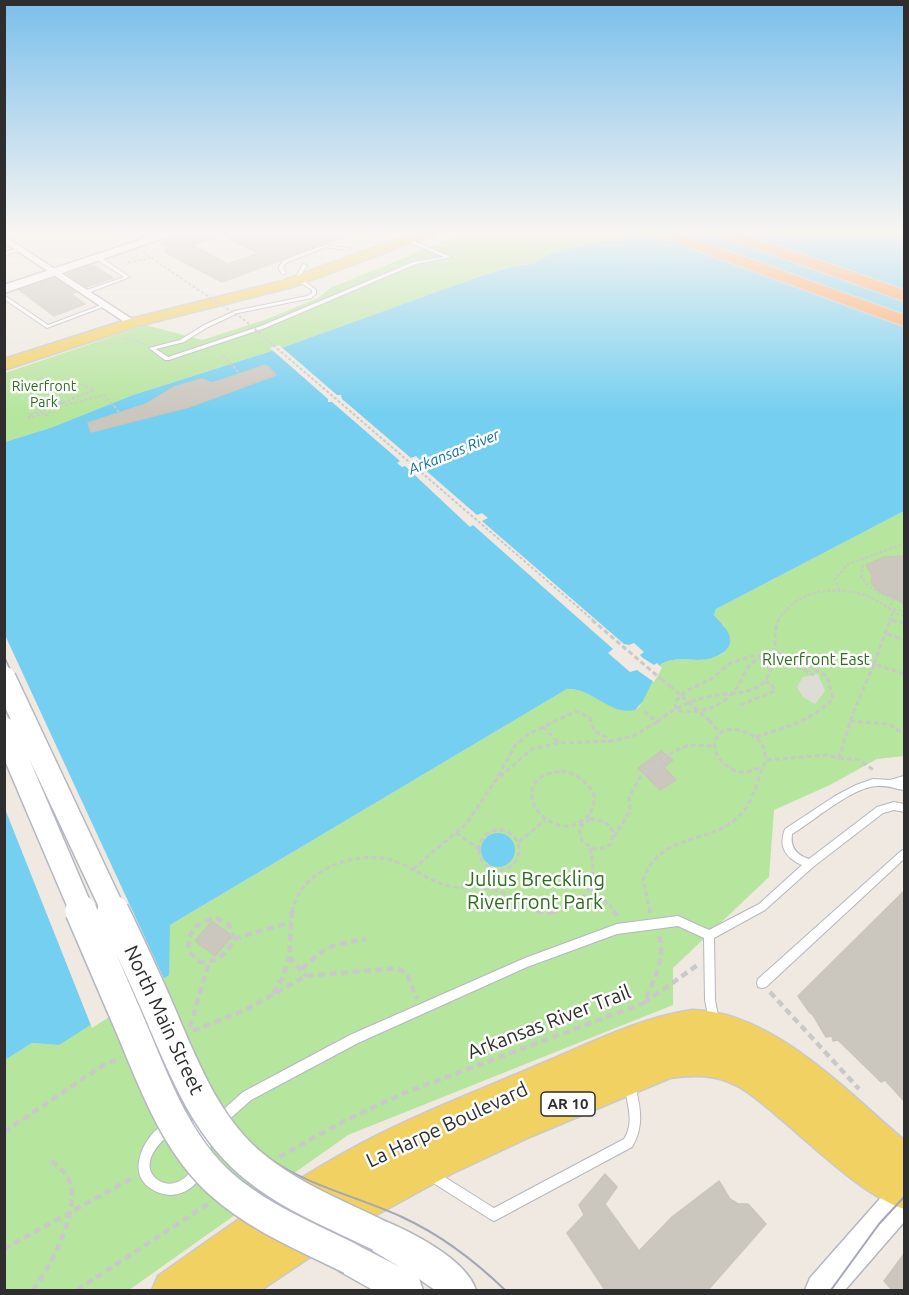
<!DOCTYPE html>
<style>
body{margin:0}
#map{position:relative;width:909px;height:1295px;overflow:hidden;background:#efe9e1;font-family:Ubuntu,sans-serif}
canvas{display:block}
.frame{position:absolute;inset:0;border:6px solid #2e2e2e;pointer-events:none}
</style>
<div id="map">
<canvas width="909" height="1295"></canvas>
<div class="frame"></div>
</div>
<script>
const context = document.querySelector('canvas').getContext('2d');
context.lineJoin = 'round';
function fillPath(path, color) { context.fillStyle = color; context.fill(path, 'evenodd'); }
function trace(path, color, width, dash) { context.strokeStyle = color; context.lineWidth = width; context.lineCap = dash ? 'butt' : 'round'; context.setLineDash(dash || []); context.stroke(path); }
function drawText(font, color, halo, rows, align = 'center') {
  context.font = font + ' Ubuntu,sans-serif'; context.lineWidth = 5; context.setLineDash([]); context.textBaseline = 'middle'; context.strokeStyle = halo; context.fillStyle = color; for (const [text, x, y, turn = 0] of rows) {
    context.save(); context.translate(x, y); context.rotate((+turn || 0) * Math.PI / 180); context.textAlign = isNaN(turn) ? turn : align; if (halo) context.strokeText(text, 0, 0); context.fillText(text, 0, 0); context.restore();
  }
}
const green = new Path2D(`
 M467,232H662L622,241H603L576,247L550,254L535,263L511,267L478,277L284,347L133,395L53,427L5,442V373L146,325L202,340L267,319L318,298L330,288Z
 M904,511V756L877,759L830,785L774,810L769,877L673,968V1005L348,1135L129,1290H5V1060L32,1043L59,1045L165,928L567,689C591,687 618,720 639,707L661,664C680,653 701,667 723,653L725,627L714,615L716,609Z`);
const plaza = new Path2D(`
 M818,674L825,691L815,704L803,697L797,687L803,677Z`);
const water = new Path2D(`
 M662,232H904V511L716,609L714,615C722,624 739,639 725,651C703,669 682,652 661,664L643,701L635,710C611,716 591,687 567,689L170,925L169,975L59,1045L32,1043L5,1060V442L53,427L133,395L284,347L478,277L511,267L535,263L550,254L576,247L603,241H622ZM266,378L189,407L130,422H131Z
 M481 850a17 17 0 1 1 34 0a17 17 0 1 1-34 0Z`);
const pier = new Path2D(`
 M279,345L337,395H341L342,399L411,458L416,456L420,460L416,462L477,515L482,513L488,518L482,521L624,644L629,645L634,643L644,652L640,655L643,658L654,665L657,663L662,668L654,682L637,670L630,672L608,653L613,649L473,525L470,527L405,466L402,467L397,463L400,461L332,402H328V399L270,348Z
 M5,635L165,981L92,1028L5,809Z`);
const building = new Path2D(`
 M194,232H354V233L222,282L168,254L164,250L170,248L160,243ZM222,235L258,253L228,264L192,245Z
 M93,265L113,278L87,287L67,274Z
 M55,278L76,292L71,294L85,304L54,316L19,290Z
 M266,365L276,375L189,407L91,432L88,423L146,404L174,387L202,379L212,383Z
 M904,556V604L891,596L882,594L871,583L872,576L866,565L884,557Z
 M661,751L673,760L664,767L676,780L660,790L638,768Z
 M904,891V1101L885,1080L881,1082L838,1040L833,1041L832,1036L826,1037L813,1015L810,1013L798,996Z
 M212,921L232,936L215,956L195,941Z
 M605,1174L617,1187L605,1204L639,1251L672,1217L719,1181L730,1199L738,1204H748L766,1224L708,1290H605L567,1233L584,1215L579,1205Z
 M904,1254V1290H892L884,1281Z`);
const pathFar2 = new Path2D(`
 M143,252L197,289
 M138,255L127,263L151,258
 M126,338L145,344
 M223,355L240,374
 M81,384L95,390
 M48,394L66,405L104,395L120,413
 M199,394L204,398
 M166,405L170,408
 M48,416L45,413L30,418L28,416L95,390
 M863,565L861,576L868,586L893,600L889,608L904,611
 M839,590L835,579L848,564L904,544
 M890,619L897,621
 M778,621C797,588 839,584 872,598C885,604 891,613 904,616
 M890,621L892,613`);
const pathFar1 = new Path2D(`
 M892,620L904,623
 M887,634L904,640
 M763,656H752L730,663L713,678L686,691L675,702L676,710C698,715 721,708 735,690C741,682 744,672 750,665C757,658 766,655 775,652V631L778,620
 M775,656L814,675
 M874,664L890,620
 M661,679L670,686
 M740,705L775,691L771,684L766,682
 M709,720L721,734
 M850,721L889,724L904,734
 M657,722C672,710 688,701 707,697C743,689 769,700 775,652L797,659L827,676L833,699C811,721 784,728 755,737
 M543,727L559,743
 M839,758L859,760L875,771
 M759,768C755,769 750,772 746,772C730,774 709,755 716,739C724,720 756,733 763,746C765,750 765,756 766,760
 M561,771C578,774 589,782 595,798L590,815C585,818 579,823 574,825C546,833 514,793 543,776C547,773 556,773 561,771Z
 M498,776L515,746L527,735L576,711L590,718L594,731L606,737L610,742
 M590,819L604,821L613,831L611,844L604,848L594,849L582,841L579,828Z
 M580,826L582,823
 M479 850a20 20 0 1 1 40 0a20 20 0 1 1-40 0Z
 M456,833L478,848
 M614,837L630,811L629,797L641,776L674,751L689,745L714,746
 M519,842L545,820
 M413,869L466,824L496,780L532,749L559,743L613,741L633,736L657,722L642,710
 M591,890L610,905L615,912
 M292,912C299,871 353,850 391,860C411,866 426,879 445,885C460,890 476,885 491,889C509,893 523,906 541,912
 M554,912C591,900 598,885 590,848
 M650,912L643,880C660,832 706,846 737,818C754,804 757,779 766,760L828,755L839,758L852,716L874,664L904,674`);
const path = new Path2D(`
 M292,911L289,957L306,976
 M536,911L548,913L559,911
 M614,911L617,916
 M649,911L650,913
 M216,918L229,925L234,939C227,955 217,962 200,962L189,952C186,932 197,921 216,918Z
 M234,939L291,922
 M302,969C327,944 333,945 366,939
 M770,992L859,1089
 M273,993L282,979L289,957
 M644,1003L699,964
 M190,1027L209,962
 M193,1031L247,1009L306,976L397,968L407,974L417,999
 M4,1132L105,1064L119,1059
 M279,1157L344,1121L404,1093L644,1003C653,981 666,960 659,936
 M4,1249L134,1177
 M33,1290C50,1267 80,1211 70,1182C66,1172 56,1165 48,1158
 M77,1290L211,1202`);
const lane = new Path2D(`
 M359,232H364L367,234L365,235Z
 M405,239H409L451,257L416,264L265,328L169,360H165L149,348L180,340L204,325L235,311L307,296L312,293V290L298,281L297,275L303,264L307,265L301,275L302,279L316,290V294L311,298L238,313L208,327L184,342L156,349L168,357L261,326L413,262L444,257L405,241Z
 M324,245L348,248L350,249L348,250L326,247L288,262L283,266L286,274H282L279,269V266L284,260Z
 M21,248L23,249V250L4,255V252Z
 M96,257H100L130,277L88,293H84V291L124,277L96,259Z
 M4,295L48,325L104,304L108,305L47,328L4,299Z
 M904,776V790C896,789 886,785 877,786C852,787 814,821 792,834C790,848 797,855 809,859L877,807L894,802L904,804V812L894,810L883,813L813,867L765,910L714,938L715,1000L719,1021L718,1025L714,1026L710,1025L705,1000L704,938L678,926L617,934L527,967L358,1043L251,1100L224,1124L220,1126L216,1124L214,1120L216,1116L243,1092L350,1035L525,958L617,924L678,916L709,930L759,904L802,865C786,858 778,847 785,829L835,796L856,785L873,779L890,780Z
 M904,850V859L766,987L762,988L758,987L757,983L758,979L901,851Z
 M630,1079L634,1080L635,1084C640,1107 645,1125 632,1147L498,1219L494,1221L490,1219L427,1179L425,1175L427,1171L431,1169L435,1171L494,1208L624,1139C632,1127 630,1113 627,1100C626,1093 624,1087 626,1080Z
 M179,1117C185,1119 192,1120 197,1123C232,1142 194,1218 150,1188C129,1174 141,1145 155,1131C162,1125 170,1121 179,1117ZM179,1129C183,1130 189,1131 192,1134C213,1151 183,1197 158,1180C136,1164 163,1136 179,1129Z`);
const street = new Path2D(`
 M137,232H147L159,239L152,241Z
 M384,232H395L411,240L404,242Z
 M4,236L135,321L137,323L129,325L4,242Z`);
const secondary = new Path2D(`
 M164,232H181L4,293V285Z
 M904,1180V1222L845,1290H805L810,1278L892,1185Z
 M380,1219C410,1231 466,1259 476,1290H435L419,1279L423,1290H373L339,1271L334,1259L339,1247L351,1242L400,1267L368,1248L363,1236L368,1224Z`);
const primary = new Path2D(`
 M416,232H435L433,235L292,287L138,326L4,370V359L126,320L282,281Z
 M692,1010C772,1011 846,1091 904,1140V1209C862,1195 810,1143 775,1114C760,1102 747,1089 729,1082C710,1074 690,1075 670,1078L532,1136L451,1174L358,1225L261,1290H208L209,1288L205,1290H152L158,1276C225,1229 291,1180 364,1142C421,1112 483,1089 543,1063C591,1043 639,1018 692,1010Z`);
const highway = new Path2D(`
 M653,232H675L904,315V326L656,235Z
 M715,232H737L904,290V301L718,235Z`);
const tramFar1 = new Path2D(`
 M4,656L122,912`);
const tram = new Path2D(`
 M121,911C137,944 152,977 167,1010C193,1067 219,1123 272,1160C311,1187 359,1197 402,1217C441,1235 474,1260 505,1290
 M831,1290L879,1224L904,1197`);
const pathBridgeFar1 = new Path2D(`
 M197,289L243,319L594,621`);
const pathBridge = new Path2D(`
 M592,620L661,679
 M670,686L709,720`);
const secondaryBridgeFar1 = new Path2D(`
 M4,678L114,912
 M4,729L82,912`);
const secondaryBridge = new Path2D(`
 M81,911C98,951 116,992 133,1032C155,1085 177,1145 221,1184C259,1218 307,1237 351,1259
 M113,911C128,942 143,974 157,1006C182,1064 205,1128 256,1168C293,1198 338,1215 380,1236`);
const farParknames = [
 ["Riverfront",44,386],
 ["Park",44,402]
];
const farWaternames = [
 ["Arkansas River",454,452,-22]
];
const shields = [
 [568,1104,54]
];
const shieldNames = [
 ["AR 10",568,1104]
];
const parkNames = [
 ["RIverfront East",816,660]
];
const nearParknames = [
 ["Julius Breckling",535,879],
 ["Riverfront Park",535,902]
];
const nearStreetnames = [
 ["North Main Street",164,1020,65],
 ["Arkansas River Trail",549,1022,-21],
 ["La Harpe Boulevard",447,1125,-25]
];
fillPath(green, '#b6e59e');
fillPath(plaza, '#dfdcd8');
fillPath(water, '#75cff0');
fillPath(pier, '#efe9e1');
fillPath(building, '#cbc7bf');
trace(building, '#cbc5ba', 1.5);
trace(lane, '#b4b7c1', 2);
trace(street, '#b4b7c1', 3);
trace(secondary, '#b4b7c1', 3);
trace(primary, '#c9c9c9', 3);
trace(highway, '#c9c9c9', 3);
trace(pathFar2, '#c9c9c9', 2, [3, 2]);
trace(pathFar1, '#c9c9c9', 3, [5, 3]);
trace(path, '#c9c9c9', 4.5, [7, 4.5]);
fillPath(lane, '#fff');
fillPath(street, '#fff');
fillPath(secondary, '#fff');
fillPath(primary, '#f2d163');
fillPath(highway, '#ffa35c');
trace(tramFar1, '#a3a6b8', 1.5);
trace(tram, '#a3a6b8', 2);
trace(secondaryBridgeFar1, '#b4b7c1', 26, []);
trace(secondaryBridge, '#b4b7c1', 34, []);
trace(pathBridgeFar1, '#c9c9c9', 2, [3, 2]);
trace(pathBridge, '#c9c9c9', 3, [5, 3]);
trace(secondaryBridgeFar1, '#fff', 23);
trace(secondaryBridge, '#fff', 31);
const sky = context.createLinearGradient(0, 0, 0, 413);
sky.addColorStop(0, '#7abfeb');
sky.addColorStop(0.56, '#f8f5f2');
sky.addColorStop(1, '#f8f5f200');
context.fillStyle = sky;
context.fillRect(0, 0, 909, 413);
drawText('14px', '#2c6e1b', '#fff', farParknames);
drawText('italic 15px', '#0d6fa3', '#fff', farWaternames);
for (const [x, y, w] of shields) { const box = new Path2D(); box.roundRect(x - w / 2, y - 12, w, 24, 4.5); context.fillStyle = '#fff'; context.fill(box); trace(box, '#2e2e2e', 1.5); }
drawText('bold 15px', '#2e2e2e', null, shieldNames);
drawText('16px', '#2c6e1b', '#fff', parkNames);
drawText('20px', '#2c6e1b', '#fff', nearParknames);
drawText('20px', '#2e2e2e', '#fff', nearStreetnames);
</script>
